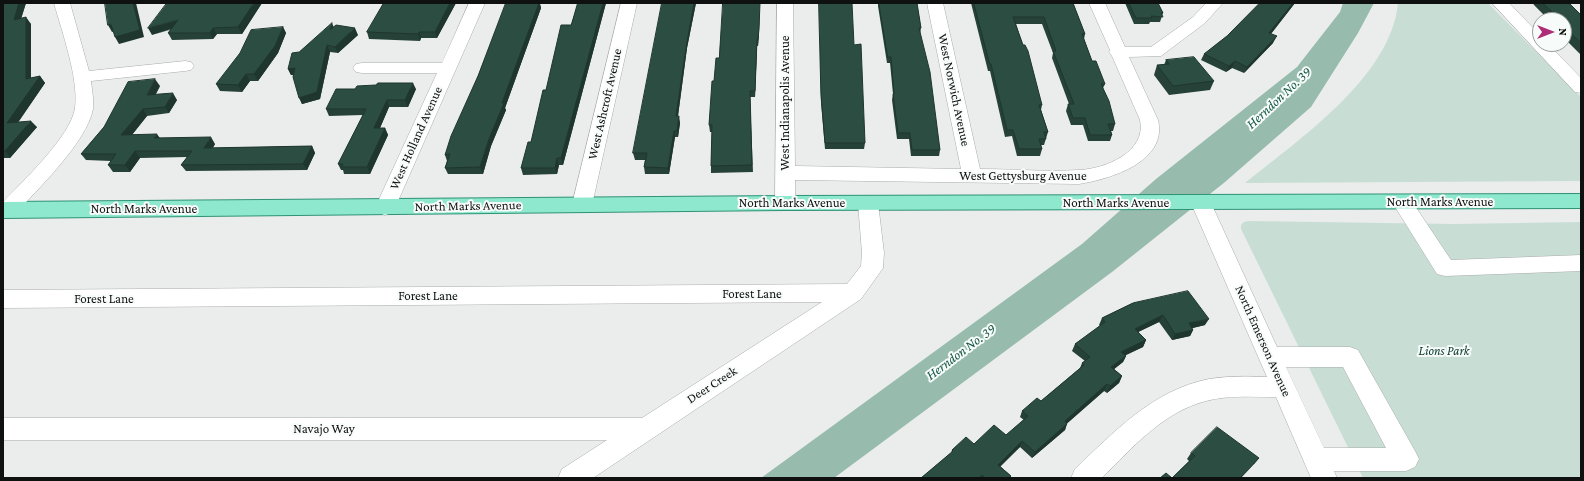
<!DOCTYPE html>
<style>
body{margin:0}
#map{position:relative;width:1584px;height:481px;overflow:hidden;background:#eaedec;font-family:"Crimson Pro",serif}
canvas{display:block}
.frame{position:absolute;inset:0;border:4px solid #0f1010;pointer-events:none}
.north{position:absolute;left:1532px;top:12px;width:40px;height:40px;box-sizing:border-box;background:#f7fbf9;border:1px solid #9a9d9c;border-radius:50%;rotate:90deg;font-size:11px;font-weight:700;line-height:16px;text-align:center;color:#0f1010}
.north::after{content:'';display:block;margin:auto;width:14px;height:18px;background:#ae2d79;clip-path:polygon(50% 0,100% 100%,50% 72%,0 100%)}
</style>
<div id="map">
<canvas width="1584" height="481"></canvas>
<div class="frame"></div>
<div class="north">N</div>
</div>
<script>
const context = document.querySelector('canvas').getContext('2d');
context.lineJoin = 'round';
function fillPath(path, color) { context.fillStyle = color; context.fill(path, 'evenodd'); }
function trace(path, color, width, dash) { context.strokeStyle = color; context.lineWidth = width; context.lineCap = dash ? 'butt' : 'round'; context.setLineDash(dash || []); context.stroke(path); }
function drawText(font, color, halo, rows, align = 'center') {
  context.font = font + ' "Crimson Pro",serif'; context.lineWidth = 4; context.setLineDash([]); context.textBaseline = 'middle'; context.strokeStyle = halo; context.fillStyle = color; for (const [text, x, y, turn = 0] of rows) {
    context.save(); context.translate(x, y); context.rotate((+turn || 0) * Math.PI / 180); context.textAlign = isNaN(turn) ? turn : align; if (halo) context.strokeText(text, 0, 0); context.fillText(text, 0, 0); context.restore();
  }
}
const green = new Path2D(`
 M1398,3H1488L1581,97V181L1245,183C1298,140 1391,77 1398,3Z
 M1249,221L1454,224L1581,222V478H1363L1241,229V225L1244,222Z`);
const water = new Path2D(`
 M1343,3H1374L1358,33L1311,107L1225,182L1112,272L834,478H761L1082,244L1156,179L1297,67L1340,12Z`);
const minor = new Path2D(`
 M54,3H70L89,71L185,61L191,62L194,66L191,70L185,71L91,81C92,90 94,100 93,109C87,142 37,190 14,215L7,217L3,216V202C23,181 71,136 75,108C79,79 62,32 54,3Z
 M469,3H485L395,208L392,213L385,215L378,213L375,208L437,73H362L356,72L353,68L356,64L362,63H442Z
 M621,3H637L592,205L589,210L582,212L575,210L572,205Z
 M777,3H793L795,166L961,169L927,3H943L980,169C1013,169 1046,172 1079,170C1105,169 1147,152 1140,120L1112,56L1109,52L1110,50L1089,3H1105L1125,47H1151L1193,17L1206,3H1223L1205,23L1161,56L1129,57L1158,120C1168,162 1110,179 1079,184L795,180V203L792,208L785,210L778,208L775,203Z
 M1492,3H1509L1540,35V44H1548L1581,78V93L1575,92Z
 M1402,195L1409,197L1451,260L1581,255V271L1445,276L1437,274L1392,202L1395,197Z
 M868,196L875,198L878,203L884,253L883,268L861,299L593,478H558L562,469L607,440H3V418H642L822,302L3,308V290L847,284L861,266L862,253L858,203L861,198Z
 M1201,196L1208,198L1211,203L1277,347H1350L1358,350L1415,451L1419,459L1415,467L1406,471H1334L1337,478H1311L1276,397C1253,397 1228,395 1206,401C1163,412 1132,448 1102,478H1071L1075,469C1114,432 1153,390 1209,379C1228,376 1247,376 1267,377L1191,203L1194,198ZM1286,367H1343L1386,448H1324Z`);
const major = new Path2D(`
 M1581,194V208L785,210L3,218V202L785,196Z`);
const wall = new Path2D(`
 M3,3H26L21,18L31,24V78L40,76L45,83L18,122L37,127L10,158H4L3,159Z
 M262,3L242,34H217L213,39L172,40L168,33L171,29L152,35Z
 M374,3H456L437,38H421L420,41L369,39L367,32L383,4Z
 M506,3H541L540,4L541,8L505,108L506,110L491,146L483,174H448L445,168L447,161L445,155L478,76Z
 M578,3H606L563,165H559L557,174L523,175L521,168L531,142L546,90L571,25Z
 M662,3H696L687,48L678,116L680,123L678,137H675L669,174H645L644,167L645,160H635L633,153Z
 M819,3L854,45L865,143L864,149H825L821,102Z
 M878,3H917L921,28L920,34L940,150L939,156H911L909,139H897L892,100L893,94L890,63H887L878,6Z
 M971,3H1073L1085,34L1084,39L1092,61L1105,84L1103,88L1115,124L1113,131H1111L1112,135L1110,141H1088L1083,125H1071L1066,111L1068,104H1069L1052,58L1053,53L1042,24H1016L1042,105L1041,110L1048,132L1044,145H1041L1042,149L1040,156H1017L1012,136L1005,137L990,71H988Z
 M1125,3H1158L1163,13L1160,22H1150L1149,24H1134Z
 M1260,3H1295L1271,34L1273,43L1244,73L1232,68L1226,72L1201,60L1204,54L1227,36Z
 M1533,3H1569L1581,15V55L1564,38V20H1549L1534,5Z
 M283,27L286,33L278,53L258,81H250L242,92L220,91L216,84Z
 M334,27L358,35L338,53L330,52L320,99L302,104L293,75H291L288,69Z
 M759,34L758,46H757L755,97H750L753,172L711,173V166L712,132H710L709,125L714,81L719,58Z
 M1166,60L1214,81L1210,90L1169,95L1154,75L1157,65H1164Z
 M160,86L155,95L177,100L169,113L147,116L132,135L215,144L213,148L312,146L315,153L307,170L186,171L181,165L187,157L140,158L130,172H113L108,165L111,161L86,160L81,154L104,127Z
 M355,89H416L408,107H389L380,128H385L388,135L370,174H344L343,170H341L338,164L363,115L329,116L326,109Z
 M1133,303L1205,325L1192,328L1193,330L1190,336L1172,340L1159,322L1138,332L1146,340L1143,347L1125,355L1126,356L1123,362L1114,369L1122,376L1119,383L1107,393L1104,391L1067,423L1065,430L1032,458L1020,447L1000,466L1011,476L1010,478H921L951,453L952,450L1006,435L1024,420L1020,417L1022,411L1041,401L1080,368L1082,363L1085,361L1072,351L1075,344L1100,326L1099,325L1102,318Z
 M1191,453L1259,458L1254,464L1172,478L1189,461L1187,459Z`);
const shadedWall = new Path2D(`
 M19,3H26L19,26L14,20Z
 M133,3H136L144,37L119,44L115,37Z
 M254,3H262L242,34L238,27Z
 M450,3H456L437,38L435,32Z
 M538,3H541L540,4L541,8L505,108L506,110L491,146L483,174L480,167L489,139Z
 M603,3H606L563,165L561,158Z
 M694,3H696L687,48L677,123L676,116L687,42Z
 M760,3L759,34L758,46V39Z
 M1293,3H1295L1266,40L1269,33Z
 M26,17L31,24V86L26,79Z
 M178,20L181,26L152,35L148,28Z
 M332,23L335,30H330Z
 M111,24L116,31L112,32L108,25Z
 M283,27L286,33L278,53L258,81L254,74Z
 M213,28L217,34L213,39L210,33Z
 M355,28L358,35L338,53L335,47Z
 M419,32L421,38L420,41L418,34Z
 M1277,36L1273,43L1244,73L1247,67Z
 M757,39V46L755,97V91Z
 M327,45L330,52L320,99L302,104L299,98Z
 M1235,61L1232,68L1226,72L1229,66Z
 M295,68L298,74L291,75L288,69Z
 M246,74L250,81L242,92L238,85Z
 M40,76L45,83L13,130L7,123Z
 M155,79L160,86L152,102L147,95Z
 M413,83L416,89L408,107L405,100Z
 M173,93L177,100L169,113L165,107Z
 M387,100L389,107L377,135L374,128Z
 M143,109L147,116L126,142L121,135Z
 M679,116L680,123L678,137L677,131Z
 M31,121L37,127L10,158L5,151Z
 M385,128L388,135L370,174L367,167Z
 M674,131L675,137L669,174L668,168Z
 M157,134L162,141L154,138Z
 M211,137L215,144L208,154L204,148Z
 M312,146L315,153L307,170L303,164Z
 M135,151L140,158L130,172L125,165Z
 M557,158L559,165L557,174L555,168Z
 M1163,315L1159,322L1132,335L1135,329Z
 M1209,319L1205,325L1185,330L1189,323Z
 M1193,330L1190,336L1172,340L1175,334Z
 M1146,340L1143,347L1118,359L1121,352Z
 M1126,356L1123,362L1108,374L1111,367Z
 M1122,376L1119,383L1107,393L1110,386Z
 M1107,384L1104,391L1062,428L1065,421Z
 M1067,424L1065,430L1032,458L1035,452Z
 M1022,441L1020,447L996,471L998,465Z
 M1259,458L1254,464L1241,478H1240Z`);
const building = new Path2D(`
 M3,3H19L14,20L26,17V79L40,76L7,123L31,121L5,151H3Z
 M105,3H133L140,30L115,37L111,24L108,25Z
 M167,3H254L238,27L213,28L210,33H168L178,20L148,28Z
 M384,3H450L435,32H419L418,34L367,32Z
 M506,3H539L502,103H504L489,139L480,167L445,168L450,154L445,155L451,136L478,76Z
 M578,3H603L561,158H557L555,168H521L528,142H531L543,90H546L561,25H571Z
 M662,3H694L687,42L676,116H679L677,131H674L668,168L644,167L647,153H633Z
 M723,3H760L759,28L758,39H757L755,91H750L752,165L711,166L712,125H709L712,81H714L716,58H719Z
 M819,3H852L854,45L861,44L865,143H825L821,95Z
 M879,3H917L921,28H919L930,72L940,150H912L910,133H898L893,94H894L891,57H888Z
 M974,3H1073L1085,34H1082L1092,61H1096L1105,84H1101L1109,101L1115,124H1108L1112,135H1090L1085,118H1073L1068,104H1074L1053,51H1056L1044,17H1013L1023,45H1025L1028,51L1042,105H1039L1048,132H1044L1046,139H1039L1042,149H1019L1013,130H1007L991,64H990Z
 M1129,3H1158L1163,13H1161L1163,17L1151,16L1152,18H1136Z
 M1260,3H1293L1269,33L1277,36L1247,67L1235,61L1229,66L1204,54L1227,36Z
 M1543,3H1569L1581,15V43L1566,29H1569L1564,23V20H1561Z
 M332,23L330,30L336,25L355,28L335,47L327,45L317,92L299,98L293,77L295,68L288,69L292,53L299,52Z
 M283,27L275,46L254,74H246L238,85L216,84L240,53L251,30Z
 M1194,57L1214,81L1173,86L1157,65L1169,64L1166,60Z
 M155,79L147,95L173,93L165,107L143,109L121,135L157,134L154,138L211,137L204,148L312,146L303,164L181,165L192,151H135L125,165H108L116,154H81L104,127L128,82Z
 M378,83H413L405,100H387L374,128H385L367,167H341L343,164H338L366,109H326L336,89H355L357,86L376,85Z
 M1188,291L1209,319L1189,323L1193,330L1175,334L1163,315L1135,329L1146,340L1121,352L1126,356L1111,367L1122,376L1110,386L1107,384L1065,421L1067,424L1035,452L1022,441L998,465L1011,476L1009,478H985L982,475L979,478H921L953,451L952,450L966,437L974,444L994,425L1006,435L1028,416L1022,411L1037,398L1041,401L1084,365L1082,363L1090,357L1075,344L1105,322L1102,318L1133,303Z
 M1217,427L1259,458L1240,478H1160L1166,473L1172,478L1195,456L1191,453Z`);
const streetNames = [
 ["West Norwich Avenue",954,90,78],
 ["West Indianapolis Avenue",785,103,-90],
 ["West Ashcroft Avenue",605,104,-77],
 ["West Holland Avenue",416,138,-66],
 ["West Gettysburg Avenue",1023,176],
 ["North Marks Avenue",1440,202],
 ["North Marks Avenue",792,203],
 ["North Marks Avenue",1116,203],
 ["North Marks Avenue",468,206,-1],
 ["North Marks Avenue",144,209],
 ["Forest Lane",752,294],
 ["Forest Lane",428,296],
 ["Forest Lane",104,299],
 ["North Emerson Avenue",1263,341,66],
 ["Deer Creek",712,385,-33],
 ["Navajo Way",324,429]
];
const parkNames = [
 ["Lions Park",1444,351]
];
const waterNames = [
 ["Herndon No. 39",1279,98,-43],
 ["Herndon No. 39",961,352,-37]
];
fillPath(green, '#c8ded5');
fillPath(water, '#97bbad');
trace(minor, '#a9acaa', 1);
trace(major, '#309275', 2);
fillPath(minor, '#fff');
fillPath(major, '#8ee8cd');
fillPath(wall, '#264238');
fillPath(shadedWall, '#1f362e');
fillPath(building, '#2c4d41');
trace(building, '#1f362e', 1);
drawText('13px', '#0f1010', '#f7fbf9', streetNames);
drawText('italic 13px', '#0d4031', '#f7fbf9', parkNames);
drawText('italic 14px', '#175a47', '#f7fbf9', waterNames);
</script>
